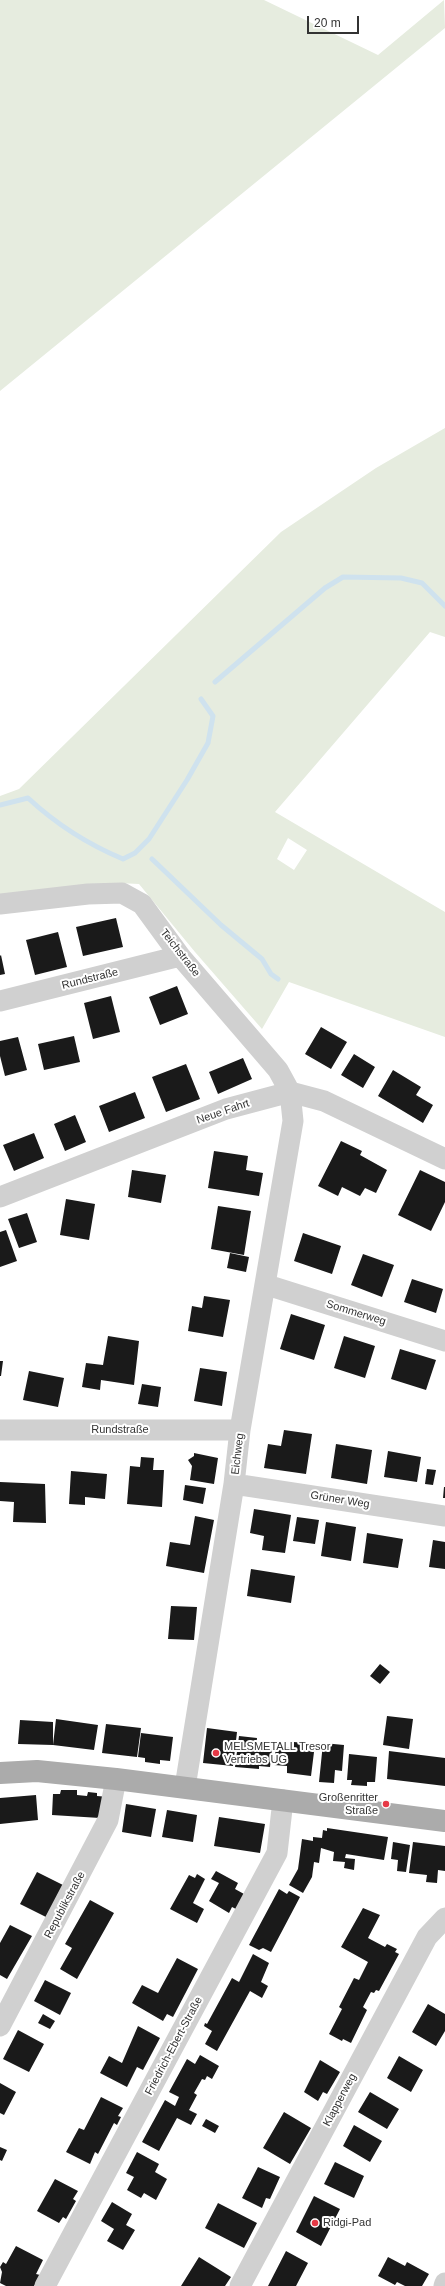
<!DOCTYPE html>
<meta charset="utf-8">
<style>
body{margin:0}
#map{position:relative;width:445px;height:2286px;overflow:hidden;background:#fff;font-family:Arial,sans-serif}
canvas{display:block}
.scale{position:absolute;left:307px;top:16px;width:52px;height:18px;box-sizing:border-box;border:2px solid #333;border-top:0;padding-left:5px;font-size:12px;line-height:14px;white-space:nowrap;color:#333;-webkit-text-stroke:3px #fff;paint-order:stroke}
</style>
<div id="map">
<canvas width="445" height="2286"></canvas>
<div class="scale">20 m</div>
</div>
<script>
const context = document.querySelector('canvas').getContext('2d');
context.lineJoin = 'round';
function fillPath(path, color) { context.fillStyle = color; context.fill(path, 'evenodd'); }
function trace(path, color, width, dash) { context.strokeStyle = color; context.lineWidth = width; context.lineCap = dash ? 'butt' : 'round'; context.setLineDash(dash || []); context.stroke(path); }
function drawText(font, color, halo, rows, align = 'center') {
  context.font = font + ' Arial,sans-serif'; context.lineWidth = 4; context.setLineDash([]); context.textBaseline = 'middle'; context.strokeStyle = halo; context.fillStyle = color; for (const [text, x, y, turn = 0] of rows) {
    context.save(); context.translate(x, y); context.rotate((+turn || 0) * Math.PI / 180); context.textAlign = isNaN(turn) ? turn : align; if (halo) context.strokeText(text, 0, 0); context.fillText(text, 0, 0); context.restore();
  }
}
const green = new Path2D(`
 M0,0H264L378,55L444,0L445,28L0,391Z
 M445,428V637L430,632L275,812L445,912V1037L289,982L262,1029L195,952L139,884L118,883L0,897V796L19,789L281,532L376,468ZM288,838L307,850L294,870L277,859Z`);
const stream = new Path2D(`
 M215,682L325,588L343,577L401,578L422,583L445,606
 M0,805L28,798C56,824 87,844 123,859L135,853L149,839L187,780L208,743L213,716L201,699
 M152,859L221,925L262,959L271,974L278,979`);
const building = new Path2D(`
 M116,918L123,947L83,956L76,927Z
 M58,932L67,967L35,975L26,940Z
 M1,955L5,974L0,975V956Z
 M177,986L188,1014L160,1025L149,997Z
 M111,996L120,1032L93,1039L84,1003Z
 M321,1027L347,1042L331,1069L305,1054Z
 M74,1036L80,1062L44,1070L38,1044Z
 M18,1037L27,1070L5,1076L0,1056V1041Z
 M354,1054L375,1067L363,1088L341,1075Z
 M243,1058L252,1079L218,1094L209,1072Z
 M186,1064L200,1099L166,1112L152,1077Z
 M393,1070L421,1087L416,1095L433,1105L423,1123L378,1096Z
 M135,1092L145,1118L109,1132L99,1106Z
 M75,1115L86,1142L65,1151L54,1124Z
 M34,1133L44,1158L14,1171L3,1145Z
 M341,1141L362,1151L360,1155L387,1170L376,1193L365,1188L360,1196L342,1187L338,1196L318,1186Z
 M214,1151L248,1156L246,1170L263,1173L259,1196L208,1188Z
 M132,1170L166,1175L161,1203L128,1197Z
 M420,1170L445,1182V1202L431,1231L398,1215Z
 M66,1199L95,1204L89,1240L60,1235Z
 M218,1206L251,1211L244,1255L211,1249Z
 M27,1213L37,1242L19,1248L8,1219Z
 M6,1230L17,1261L0,1267V1232Z
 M303,1233L341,1246L332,1274L294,1261Z
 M230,1253L249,1257L246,1272L227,1268Z
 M363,1254L394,1265L382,1297L351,1285Z
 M412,1279L443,1289L436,1313L404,1302Z
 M204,1296L230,1300L223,1337L188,1331L192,1306L202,1308Z
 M291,1314L325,1325L314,1360L280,1349Z
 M108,1336L139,1341L134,1385L101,1380L100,1390L82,1387L86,1363L103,1365Z
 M344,1336L375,1346L365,1378L334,1368Z
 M400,1349L436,1360L426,1390L391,1379Z
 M0,1361H3L1,1376H0Z
 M200,1368L227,1372L222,1406L194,1401Z
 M29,1371L64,1378L58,1407L23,1400Z
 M142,1384L161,1387L158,1407L138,1404Z
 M284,1430L312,1434L306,1474L264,1468L268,1444L281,1446Z
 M336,1444L372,1450L367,1484L331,1478Z
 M388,1451L421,1457L417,1482L384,1477Z
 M194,1453L218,1458L214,1484L190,1480L192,1466L188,1460L194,1456Z
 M141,1457L154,1458L153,1470H164L162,1507L127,1504L130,1466L140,1467Z
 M427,1469L436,1470L433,1485L425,1484Z
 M71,1471L107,1474L105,1499L85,1497V1505L69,1504Z
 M0,1482L45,1484L46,1523L13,1522L14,1502L0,1501Z
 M185,1485L206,1488L203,1504L183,1500Z
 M444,1487H445V1498H443Z
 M254,1509L291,1515L285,1553L262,1550L264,1536L250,1533Z
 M195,1516L214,1520L204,1573L166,1566L170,1542L190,1545Z
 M297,1517L319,1520L315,1544L293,1541Z
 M326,1522L356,1527L351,1561L321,1556Z
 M367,1533L403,1539L398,1568L363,1563Z
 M433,1540L445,1542V1569L429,1567Z
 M251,1569L295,1576L291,1603L247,1596Z
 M171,1606L197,1607L194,1640L168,1639Z
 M380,1664L390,1672L380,1684L370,1676Z
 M387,1716L413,1719L409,1749L383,1745Z
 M56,1719L98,1725L94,1750L53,1745Z
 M20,1720L53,1722V1745L18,1744Z
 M106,1724L141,1728L137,1757L102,1753Z
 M207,1728L237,1732L233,1766L203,1763Z
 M141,1733L173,1737L170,1761L160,1760V1764L145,1762V1758L138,1757Z
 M239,1736L257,1738L256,1748L272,1749L270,1767L259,1766V1769L235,1767Z
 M294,1742L315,1744L311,1776L287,1773V1766L274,1765L276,1746L294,1748Z
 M323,1743L344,1745L342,1771L335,1770L334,1783L319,1782Z
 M389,1751L445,1758V1786L387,1779Z
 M349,1754L377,1757L375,1782H367V1786L351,1785L352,1780H347Z
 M61,1790H77V1795L87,1796L88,1792L97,1793V1796L109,1797L100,1818L52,1815L53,1794H60Z
 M36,1795L38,1820L0,1824V1798Z
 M126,1804L156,1809L151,1837L122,1832Z
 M167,1810L197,1815L193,1842L162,1837Z
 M219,1817L265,1824L260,1853L214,1846Z
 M327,1828L388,1837L384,1860L346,1854L345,1858L355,1859L354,1870L344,1868L345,1862L333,1861L334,1852L321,1848L319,1863L314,1862L312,1877L303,1893L289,1885L298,1869L302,1839L313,1841V1837L322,1838L323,1830L327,1831Z
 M393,1842L410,1845L406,1872L397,1871L398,1860L391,1859Z
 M413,1842L445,1846V1871L438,1870L437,1883L426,1882L427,1875L409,1873Z
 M216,1871L238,1883L235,1889L244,1894L236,1909L232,1907L229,1913L209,1901L219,1883L211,1879Z
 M37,1872L63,1885L46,1917L20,1904Z
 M197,1874L205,1879L193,1903L204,1909L197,1923L170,1909L189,1875L195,1878Z
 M279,1889L287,1894L289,1891L300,1897L271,1952L263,1948L259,1950L249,1945Z
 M90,1900L114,1913L77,1979L60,1969L72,1948L65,1944Z
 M363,1908L380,1915L368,1938L385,1947L387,1944L397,1949L395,1952L399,1954L379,1991L376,1990L374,1993L371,1992L363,2007L367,2010L351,2043L343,2039L342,2041L329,2034L342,2009L339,2007L354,1978L359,1980L368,1962L341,1947Z
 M10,1925L32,1936L7,1979L0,1975V1943Z
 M253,1954L269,1963L261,1982L268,1986L262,1998L250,1991L217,2051L205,2044L212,2031L204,2026L205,2023L207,2024L232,1978L239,1982Z
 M177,1958L198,1969L173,2017L167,2014L163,2021L132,2003L142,1985L158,1993Z
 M45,1980L71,1993L60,2015L34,2001Z
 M428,2004L445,2014V2031L436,2046L412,2032Z
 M43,2014L55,2021L50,2029L38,2023Z
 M138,2026L160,2038L143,2070L137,2067L127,2087L100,2073L109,2056L122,2063Z
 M18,2030L44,2044L29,2072L3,2059Z
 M200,2055L219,2066L212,2079L207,2076L205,2080L202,2079L194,2093L197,2095L189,2110L197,2114L191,2125L177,2118L159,2151L142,2142L165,2100L175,2106L179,2097L169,2092L187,2059L195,2064Z
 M399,2056L423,2070L411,2092L387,2078Z
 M320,2060L340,2072L327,2094L323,2092L318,2101L304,2092Z
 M0,2083L16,2092L4,2115L0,2113Z
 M370,2092L399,2109L387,2129L358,2112Z
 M101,2097L123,2108L118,2116L121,2117L117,2125L114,2123L98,2154L95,2152L90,2164L66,2152L79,2128L84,2130Z
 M284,2112L311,2128L290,2164L263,2148Z
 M206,2119L219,2126L215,2133L202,2126Z
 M354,2125L382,2141L370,2162L343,2146Z
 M0,2147L7,2150L2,2161L0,2160Z
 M137,2152L159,2164L155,2172L167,2179L156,2200L144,2193L141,2198L127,2190L134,2177L126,2173Z
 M335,2162L364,2176L354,2198L324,2184Z
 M258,2167L280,2177L270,2199L266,2198L262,2208L242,2198Z
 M55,2179L78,2191L73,2199L76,2201L66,2219L63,2217L59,2223L37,2211Z
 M314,2196L340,2209L321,2246L296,2232Z
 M112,2202L132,2214L126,2225L135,2230L123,2250L107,2241L114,2229L101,2221Z
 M218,2203L257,2223L244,2248L205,2228Z
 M16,2246L43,2260L36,2274L40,2275L34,2286H6L0,2283L2,2272L0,2267L3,2262L6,2264Z
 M286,2251L308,2263L296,2286H268Z
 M199,2257L231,2277L225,2286H181Z
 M388,2257L405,2266L407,2262L429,2274L422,2286H405L397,2282L395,2285L378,2276Z`);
const minor = new Path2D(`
 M0,904L88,894L122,893L142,904L180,956L278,1070L290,1092L293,1121L240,1430L234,1484L185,1787
 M0,1001L180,956
 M0,1197L226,1109L290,1092L324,1101L445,1159
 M267,1285L445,1341
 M0,1430H240
 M234,1484L445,1516
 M0,2026L108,1820L116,1779
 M45,2286L277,1853L283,1800
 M240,2286L427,1937L445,1918
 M444,2286L445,2283`);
const major = new Path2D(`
 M0,1773L37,1771L116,1779L445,1821`);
const markers = [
 [216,1753,4,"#e63946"],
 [386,1804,4,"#e63946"],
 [315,2223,4,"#e63946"]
];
const streetNames = [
 ["Teichstraße",180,953,52],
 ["Rundstraße",90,979,-14],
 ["Neue Fahrt",223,1112,-19],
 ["Sommerweg",356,1313,17],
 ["Rundstraße",120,1430],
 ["Eichweg",238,1454,-83],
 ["Grüner Weg",340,1500,9],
 ["Republikstraße",65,1905,-62],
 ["Friedrich-Ebert-Straße",174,2046,-62],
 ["Klapperweg",340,2100,-62]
];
const poiNames = [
 ["MELSMETALL Tresor",224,1747],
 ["Vertriebs UG",224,1760],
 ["Großenritter",378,1798,"right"],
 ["Straße",378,1811,"right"],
 ["Ridgi-Pad",323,2223]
];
fillPath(green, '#e6ecdf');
trace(stream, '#cfe2ee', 5);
fillPath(building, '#1a1a1a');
trace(minor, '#d0d0d0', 21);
trace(major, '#ababab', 22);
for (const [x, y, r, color] of markers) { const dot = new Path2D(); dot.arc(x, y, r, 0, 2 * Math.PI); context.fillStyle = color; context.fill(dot); trace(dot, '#fff', 1.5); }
drawText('11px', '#333', '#fff', streetNames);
drawText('11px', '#333', '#fff', poiNames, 'left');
</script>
